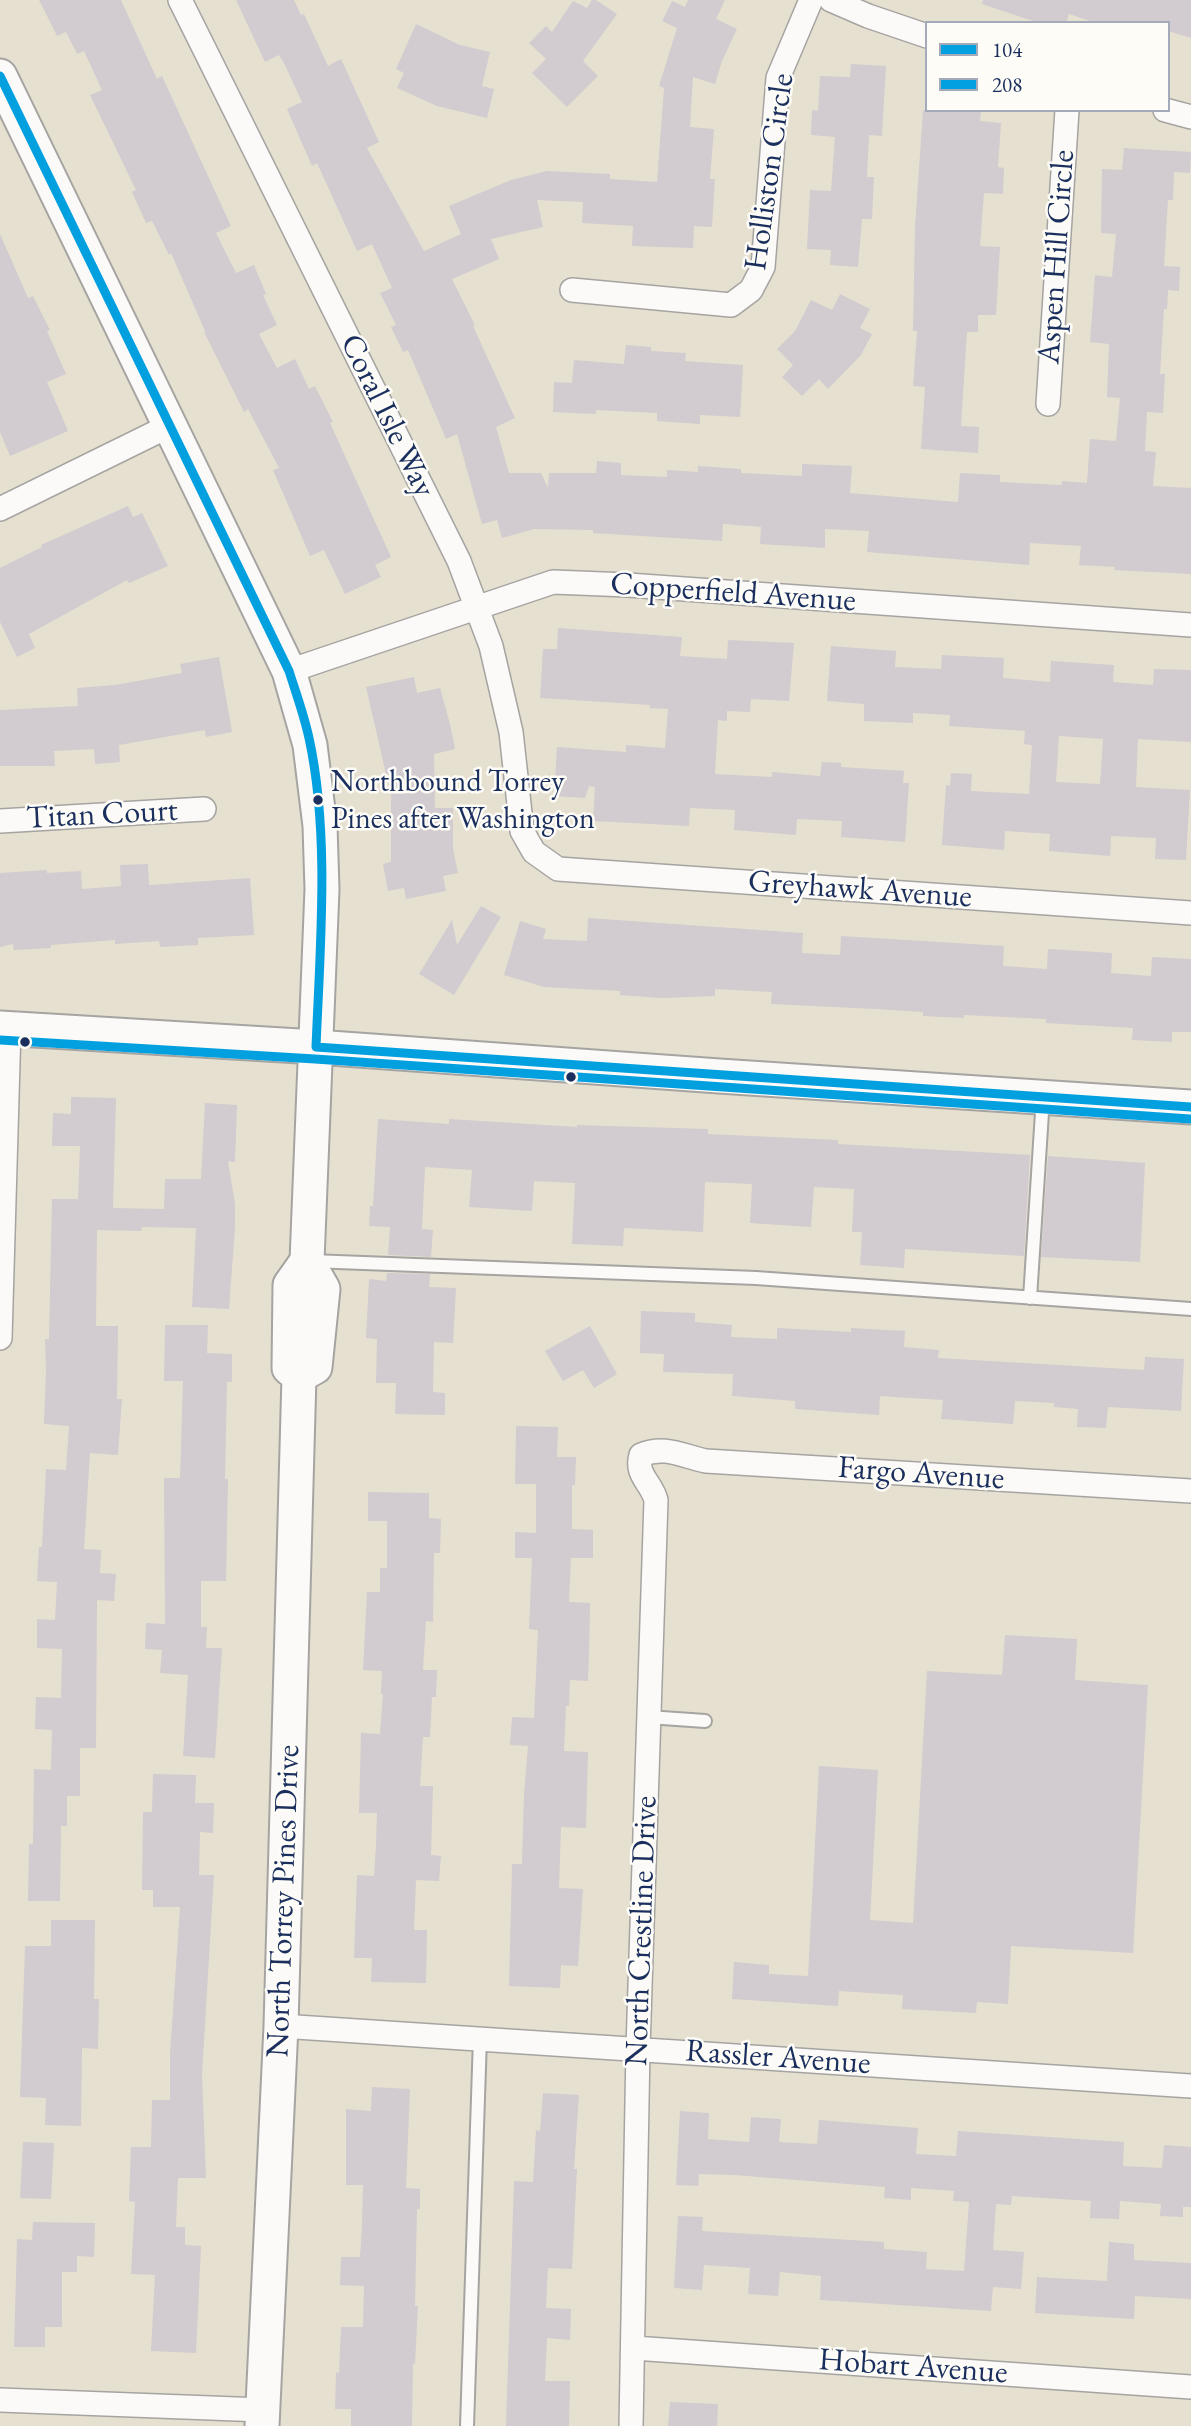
<!DOCTYPE html>
<style>
body{margin:0}
#map{position:relative;width:1191px;height:2426px;overflow:hidden;background:#e6e0d1;font-family:"EB Garamond",serif}
canvas{display:block}
.legend{position:absolute;left:925px;top:21px;width:245px;height:91px;box-sizing:border-box;background:#fdfcf7;border:2px solid #a3aaba;margin:0;padding:9px 12px;list-style:none;font-size:21px;color:#1b2f5e}
.legend li{display:flex;align-items:center;gap:14px;height:35px}
.legend b{width:35px;border:2px solid #a3aaba}
</style>
<div id="map">
<canvas width="1191" height="2426"></canvas>
<ul class="legend">
<li><b style="height:9px;background:#03a0e0"></b>104</li>
<li><b style="height:9px;background:#03a0e0"></b>208</li>
</ul>
</div>
<script>
const context = document.querySelector('canvas').getContext('2d');
context.lineJoin = 'round';
function fillPath(path, color) { context.fillStyle = color; context.fill(path, 'evenodd'); }
function trace(path, color, width, dash) { context.strokeStyle = color; context.lineWidth = width; context.lineCap = dash ? 'butt' : 'round'; context.setLineDash(dash || []); context.stroke(path); }
function drawText(font, color, halo, rows, align = 'center') {
  context.font = font + ' "EB Garamond",serif'; context.lineWidth = 5; context.setLineDash([]); context.textBaseline = 'middle'; context.strokeStyle = halo; context.fillStyle = color; for (const [text, x, y, turn = 0] of rows) {
    context.save(); context.translate(x, y); context.rotate((+turn || 0) * Math.PI / 180); context.textAlign = isNaN(turn) ? turn : align; if (halo) context.strokeText(text, 0, 0); context.fillText(text, 0, 0); context.restore();
  }
}
const building = new Path2D(`
 M39,0H121L157,79L162,76L231,226L216,233L236,273L254,265L266,294L263,295L277,325L259,334L277,368L295,359L309,389L315,386L333,422L330,423L391,557L375,565L381,577L345,594L324,550L310,556L273,470L279,468L248,409L244,412L204,332L205,331L171,253L169,255L152,221L146,223L132,192L136,190L90,95L102,90L84,51L77,54L66,32L57,36Z
 M236,0H294L301,15L304,14L328,66L341,59L379,142L367,148L424,251L461,234L449,206L511,180L547,171L610,174V179L657,182L664,88L659,86L677,28L662,21L672,1L685,7L688,0H725L716,19L737,29L722,61L715,84L693,77L690,127L714,129L710,179H715L712,227L694,226L693,248L632,246L633,226L582,223L583,202L537,200L543,227L491,239L499,259L452,279L475,325L473,326L515,418L496,427L509,473H541L548,488L549,473H596L597,461L621,463V475L667,477V470L698,472V466L741,469V473L802,476V464L852,466L850,493L958,502L960,473L1000,475V482L1062,485V481L1087,483L1090,439L1116,441L1120,398L1107,397L1109,344L1090,342L1095,275L1112,277L1116,234L1101,233L1102,169L1122,170L1124,148L1191,152L1190,173L1174,172L1173,200H1168L1164,266L1180,267L1179,291L1168,290L1167,309H1164L1160,374H1165L1163,413L1147,412L1145,451L1156,452L1153,486L1191,488V574L1114,570L1115,567L1079,565L1081,546L1030,543L1029,565L867,552L869,531L825,529V548L760,544L761,527L723,524L722,541L593,533V530L534,529L502,538L497,520L482,524L457,434L446,439L408,350L403,352L391,327L396,325L380,293L392,288L372,244L357,251L317,163L312,166L287,109L302,102L285,65L279,55L265,62Z
 M592,0H596L617,14L583,61L598,76L567,107L532,73L546,59L529,43L546,26L552,32L573,1L587,8Z
 M983,0H1191V38L1168,31V23H1096L1069,14L1066,23H1039L982,4Z
 M416,24L460,45L490,52L482,86L494,89L487,118L437,106L397,88L404,73L396,69Z
 M851,64L886,66L882,136L869,135L867,177H874L872,219H862L858,267L830,265L831,250L807,249L810,190L831,191L835,137L811,135L812,110L818,111L820,76L850,77Z
 M923,110H981L980,121L1001,123L998,167L1004,168L1003,194L984,193L980,246L1000,247L996,315H978V332H967L961,426L979,427L978,453L921,449L925,387L913,386L917,331H913L915,227Z
 M0,234L28,298L33,296L50,330L47,331L66,374L47,382L68,431L10,456L0,432Z
 M840,294L870,309L860,328L872,334L861,355L828,389L819,379L802,396L782,377L793,365L777,349L795,331L811,300L832,310Z
 M626,345L651,347V351L686,353L685,361L743,365L740,417L700,415V424L657,421V413L596,410V414L553,412L554,382L572,383L574,360L624,364Z
 M128,506L133,517L142,513L168,566L129,583L127,580L29,634L35,648L17,657L0,622V568L42,547L41,545Z
 M558,628L682,637L680,656L727,659L728,640L794,643L789,701L751,699L750,712L727,711V721L718,720L715,774L772,777V772L820,776L822,762L841,763V767L904,771L903,783H909L905,842L841,837L842,821L797,819L796,835L734,830L735,810L690,808L689,826L593,821L595,787L589,786L585,798L554,796L557,747L626,752V745L665,748L668,709L650,708V705L540,698L543,649H557Z
 M831,646L896,651L895,667L941,669L942,655L1004,658L1003,678L1050,682L1051,661L1114,665L1113,682L1153,685L1154,669L1191,670V742L1138,739L1136,787L1190,790L1186,860L1155,859L1156,838L1111,836L1110,856L1049,851L1050,834L1005,831L1004,850L942,845L946,785L950,786L951,773L972,774L971,791L1029,794L1032,745L1024,744L1025,731L949,726L950,715L913,713V723L864,721V704L827,701ZM1059,736L1103,739L1100,784L1056,782Z
 M219,657L232,732L206,737L205,730L119,745L120,762L95,764L94,749L54,751L55,766H0V710L78,706L77,688L115,685L182,673L180,664Z
 M414,677L417,693L440,688L450,724L455,749L434,754L435,808H453V849L458,873L443,876L446,891L406,899L404,888L388,891L383,864L391,862V773L386,774L366,687Z
 M148,864L149,885L250,878L254,935L198,938V945L160,947L159,941L115,944V940L51,945V948L14,950L13,944L0,947V873L47,870V873L81,871L82,889L121,886L120,865Z
 M481,906L501,917L454,995L419,974L452,920L457,945Z
 M588,918L803,933L802,953L840,955L841,936L1004,946L1003,966L1047,969L1048,949L1112,953L1111,973L1151,976L1152,957L1191,959V1032H1172V1042L1132,1040L1133,1028L1046,1023V1019L964,1015V1018L923,1016V1012L875,1009L771,1004L772,992L715,989V996L662,998L620,995V991L544,987L504,975L520,921L546,929L543,939L587,941Z
 M71,1097L116,1098L113,1208L164,1209L165,1179H201L205,1103L237,1105L235,1162L228,1161L235,1204V1228L229,1309L192,1307L196,1228L142,1227L141,1231L97,1230L96,1326H118L117,1399H122L118,1455L90,1453L84,1549L101,1550L100,1573L116,1574L114,1601L97,1600L96,1748H80V1796H67V1826H61L60,1901H28L29,1844H33L34,1769L51,1770L52,1730L35,1729L36,1697L61,1698L62,1649L37,1648V1619L55,1620L57,1582L37,1581L39,1547H42L46,1469L66,1470L69,1426L44,1424L46,1371L45,1339H49L52,1199H78L80,1146H52L53,1113L71,1114Z
 M378,1119L449,1124V1119L577,1127V1125L708,1129V1134L838,1140V1144L1030,1155L1024,1256L905,1249L904,1268L860,1265L862,1232H852L854,1189L814,1187L811,1227L750,1223L752,1184L705,1182L703,1232L624,1228L623,1246L572,1244L575,1183L534,1181L532,1211L469,1207L472,1170L425,1167L422,1229L433,1230L431,1257L388,1255L390,1227L369,1226L370,1206H373Z
 M1048,1156L1145,1163L1140,1262L1041,1257Z
 M387,1273L430,1274L429,1287L456,1288L453,1343L434,1342L433,1392L445,1393V1415L395,1414L396,1383H376L377,1339L366,1338L369,1279L386,1281Z
 M641,1311L695,1313V1322L732,1325L731,1337L777,1339V1328L851,1332V1328L905,1331L904,1347L939,1350L938,1358L1144,1370L1145,1357L1184,1359L1181,1411L1108,1407L1106,1428L1077,1427L1078,1409L1054,1407V1403L1015,1401L1013,1424L941,1419L943,1400L880,1396L879,1415L795,1409V1401L732,1396L733,1374L663,1372L664,1354L640,1353Z
 M165,1325H208L207,1353L232,1354V1382H227L225,1479H228L226,1581H201V1627H207L206,1648H222L215,1758L183,1756L188,1675L160,1673L162,1650L145,1649L146,1623L165,1624L164,1478H180L183,1381H164Z
 M590,1326L617,1374L594,1388L583,1370L563,1381L545,1351Z
 M516,1426L558,1427L557,1457H576L575,1485H572V1529L593,1530V1558H571L569,1602L590,1603L589,1653L588,1681L570,1680L569,1706H566L564,1751L588,1752L586,1828L561,1827L559,1888L583,1889L578,1966L561,1965L560,1988L509,1986L512,1864H522L524,1794L528,1746L510,1745L512,1717L534,1718L538,1630L529,1629L532,1558H515V1532L536,1533V1484H515Z
 M368,1492L429,1493V1518L441,1519L440,1553H434L433,1622L426,1621L423,1670H437L436,1697H432L430,1737H423L420,1786H433L431,1855L441,1856L439,1881L416,1880L414,1930H427L426,1983L371,1982L372,1958H354L357,1875L374,1876L376,1845L377,1813H359L361,1733L380,1734L383,1694H381L382,1671L363,1670L367,1592H380V1568H387V1521H368Z
 M1005,1635L1077,1639L1075,1680L1148,1685L1133,1953L1011,1946L1008,2004L977,2002L976,2013L902,2009L903,1995L839,1991L838,2006L732,1999L734,1962L769,1965V1974L808,1976L819,1766L878,1770L870,1920L913,1923L927,1671L1002,1675Z
 M153,1774L196,1775L195,1803H214L213,1833L200,1832L199,1875H214L202,2074L206,2178H178L176,2227H185V2245L201,2246L196,2353L151,2351L155,2275L131,2274L135,2202L129,2201L131,2147H151L152,2100H170V2054L180,1907H153V1890H142L143,1812H152Z
 M51,1920H95L94,1999H99L98,2049L82,2048L81,2126L45,2125L46,2098L20,2097L25,1946H51Z
 M372,2087L410,2089L406,2188L420,2189V2209H417L415,2306H418L415,2364L413,2363L412,2426H351V2409H335L336,2372L339,2373L341,2327H363L364,2286L340,2285L341,2257H360L362,2227L363,2185H346V2109L371,2111Z
 M543,2093L579,2095L574,2169H577L572,2269L548,2268L546,2308L571,2309L570,2340L547,2338L545,2381H570L569,2426H506L514,2181L533,2182L536,2130L540,2131Z
 M680,2111L709,2113L708,2139L749,2142L751,2117L781,2119L779,2142L817,2144L819,2120L918,2128L916,2154L956,2156L958,2131L1124,2142L1123,2166L1162,2168L1164,2145L1191,2147V2207H1183V2217L1160,2216L1161,2204L1120,2201L1119,2219L1090,2218L1091,2201L1012,2196L1011,2205L996,2204L993,2250L1024,2252L1021,2289L993,2287L991,2311L820,2300L821,2276L780,2272L778,2296L748,2294L750,2268L704,2265L702,2290L674,2288L678,2216L703,2217L702,2231L884,2242V2249L927,2252L926,2269L964,2271L969,2202L953,2201L954,2191L911,2188V2200L884,2198L885,2187L734,2175L699,2174L698,2186L676,2185Z
 M23,2142L54,2143L51,2199L20,2198Z
 M33,2222L95,2223L94,2257L77,2256V2272H62V2327H45V2347H14L17,2239L32,2240Z
 M1109,2242L1134,2244V2260L1191,2263V2299L1135,2296L1134,2319L1035,2313L1037,2277L1107,2281Z
 M670,2402L718,2404L717,2426H668Z`);
const lane = new Path2D(`
 M311,1261L756,1278L1191,1309
 M1030,1298L1043,1097
 M648,1717L705,1721
 M467,2426L480,2038`);
const street = new Path2D(`
 M180,0L459,561L491,646L511,732L522,831L534,852L558,869L1191,913
 M831,0L868,16L927,36
 M1165,110L1191,117
 M572,290L731,305L751,290L763,267L778,78L811,0
 M1048,404L1067,110
 M0,509L171,425
 M289,671L553,582L628,585L1191,625
 M0,821L204,809
 M0,1338L9,1028
 M281,2026L1191,2086
 M634,2348L1191,2387
 M0,2400L263,2410
 M631,2426L638,2048L656,1500C651,1482 635,1475 641,1455C665,1445 682,1456 706,1461L1191,1491`);
const secondary = new Path2D(`
 M0,76L289,671L310,745L320,826L322,889L307,1261L323,1289L315,1367L299,1376
 M0,1028L316,1047L719,1076L1191,1107
 M299,1376L289,1368L290,1285L307,1261
 M262,2426L281,2026L299,1376`);
const bus1 = new Path2D(`
 M0,76L289,671C296,693 304,715 309,738C330,834 320,948 316,1047L1191,1107`);
const bus2 = new Path2D(`
 M0,1040L315,1059L1190,1119`);
const markers = [
 [318,800,6,"#1b2f5e"],
 [25,1042,6,"#1b2f5e"],
 [571,1077,6,"#1b2f5e"]
];
const busNames = [
 ["Northbound Torrey",331,783],
 ["Pines after Washington",331,820]
];
const streetNames = [
 ["Holliston Circle",770,172,-82],
 ["Aspen Hill Circle",1057,257,-86],
 ["Coral Isle Way",387,416,64],
 ["Copperfield Avenue",733,593,4],
 ["Titan Court",102,815,-3],
 ["Greyhawk Avenue",860,890,4],
 ["Fargo Avenue",921,1474,4],
 ["North Torrey Pines Drive",284,1901,-88],
 ["North Crestline Drive",642,1931,-88],
 ["Rassler Avenue",778,2058,4],
 ["Hobart Avenue",913,2367,4]
];
fillPath(building, '#d2cbcf');
trace(lane, '#a5a4a1', 16);
trace(street, '#a5a4a1', 26);
trace(secondary, '#a5a4a1', 37);
trace(lane, '#fbfaf8', 12);
trace(street, '#fbfaf8', 23);
trace(secondary, '#fbfaf8', 33);
trace(bus1, '#03a0e0', 9);
trace(bus2, '#03a0e0', 9);
for (const [x, y, r, color] of markers) { const dot = new Path2D(); dot.arc(x, y, r, 0, 2 * Math.PI); context.fillStyle = color; context.fill(dot); trace(dot, '#fdfcf7', 2.5); }
drawText('30px', '#1b2f5e', '#fdfcf7', busNames, 'left');
drawText('32px', '#1b2f5e', '#fdfcf7', streetNames);
</script>
